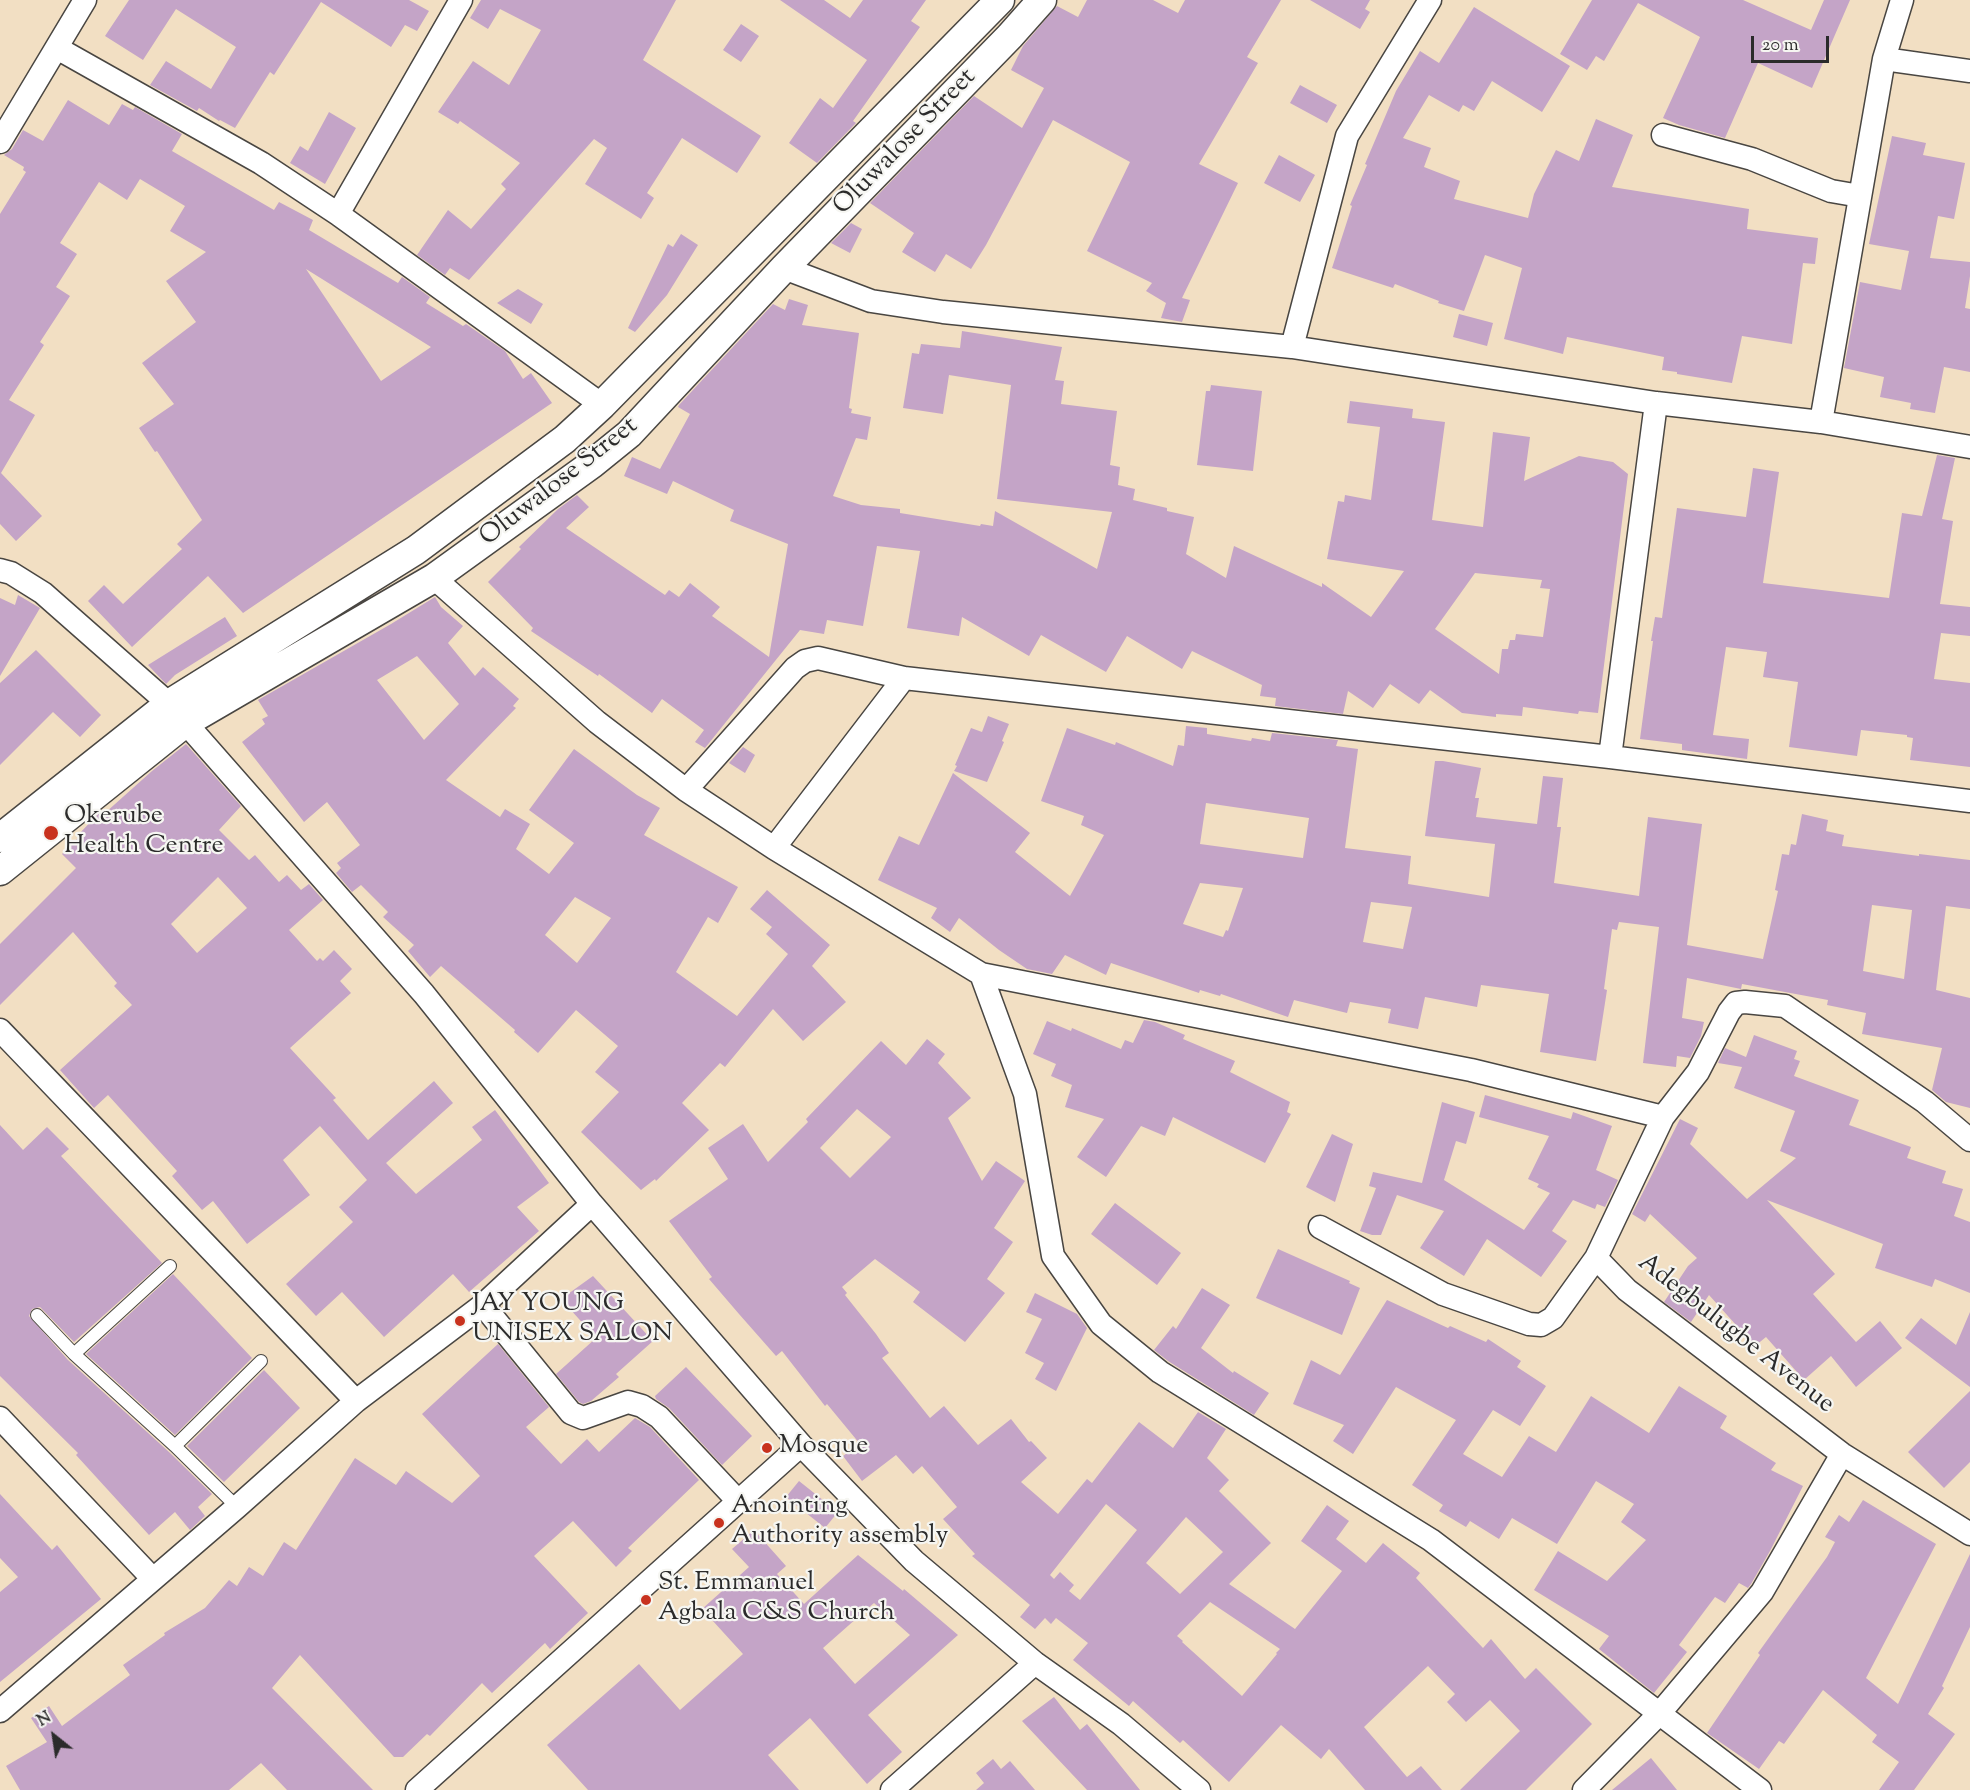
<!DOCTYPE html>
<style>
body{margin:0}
#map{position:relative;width:1970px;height:1790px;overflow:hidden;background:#f2dfc3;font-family:"Sorts Mill Goudy",serif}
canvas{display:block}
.north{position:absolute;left:24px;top:1706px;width:60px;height:60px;-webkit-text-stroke:4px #f6f6f2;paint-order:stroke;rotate:330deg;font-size:16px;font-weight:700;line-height:24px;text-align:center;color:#2b2b2b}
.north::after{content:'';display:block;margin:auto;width:21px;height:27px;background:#2b2b2b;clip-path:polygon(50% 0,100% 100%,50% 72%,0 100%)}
.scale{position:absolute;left:1751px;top:36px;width:78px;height:27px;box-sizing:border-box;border:3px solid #2b2b2b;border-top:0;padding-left:8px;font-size:18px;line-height:21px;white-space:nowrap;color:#2b2b2b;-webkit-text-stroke:4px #f6f6f2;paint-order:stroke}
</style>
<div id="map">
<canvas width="1970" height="1790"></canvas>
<div class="north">N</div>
<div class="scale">20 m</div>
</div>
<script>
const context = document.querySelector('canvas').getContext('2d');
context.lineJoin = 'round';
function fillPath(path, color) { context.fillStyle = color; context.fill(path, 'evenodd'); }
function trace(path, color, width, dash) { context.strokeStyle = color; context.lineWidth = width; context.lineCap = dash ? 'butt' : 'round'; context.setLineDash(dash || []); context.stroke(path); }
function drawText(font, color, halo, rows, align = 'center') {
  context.font = font + ' "Sorts Mill Goudy",serif'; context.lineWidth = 4.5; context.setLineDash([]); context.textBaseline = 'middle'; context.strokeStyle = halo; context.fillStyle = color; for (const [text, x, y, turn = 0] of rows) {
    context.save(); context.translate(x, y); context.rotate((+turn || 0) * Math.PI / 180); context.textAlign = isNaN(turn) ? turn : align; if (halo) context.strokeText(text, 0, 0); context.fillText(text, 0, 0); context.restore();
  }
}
const building = new Path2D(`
 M129,0H409L429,11L417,31L405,25L391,47L321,2L274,75L270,72L235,128L220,120L219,121L199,108L197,111L150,85L166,61L211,89L236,47L176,9L143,60L105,36Z
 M481,0H676L643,60L761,136L737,173L682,138L647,193L654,198L641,219L585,184L607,148L594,139L469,280L450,268L445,275L417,255L448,210L471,229L506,189L501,184L520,163L460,121L458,124L438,112L473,61L509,85L541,30L500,9L488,29L470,18Z
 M780,0H824L850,18L863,0H926L911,21L920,27L853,121L856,123L817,163L789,143L820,98L833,108L867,60Z
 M1087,0H1153L1178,13L1185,0H1281L1247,57L1258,63L1199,164L1238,183L1182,298L1190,300L1182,322L1161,318L1166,303L1146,291L1152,283L1087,251L1130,162L1053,120L986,245L971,269L946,254L935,272L902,252L914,233L870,203L974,96L1022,128L1044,88L1011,70L1023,46L1057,6L1078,17Z
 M1310,0H1370L1365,9L1370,12L1360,29Z
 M1592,0H1743L1811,30L1824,0H1850L1812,88L1758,63L1725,138L1679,125L1663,118L1700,37L1638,3L1604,61L1596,56L1587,70L1560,54Z
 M1474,7L1570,66L1542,112L1492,81L1474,111L1463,105L1459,112L1429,95L1403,138L1431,148L1424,167L1460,181L1454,199L1528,218L1534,194L1556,150L1579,161L1596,119L1633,135L1612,187L1749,209L1747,229L1818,238L1815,264L1803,263L1792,344L1742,336L1732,383L1677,374V372L1662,370L1664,357L1567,337L1563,354L1504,339L1522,268L1485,255L1464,311L1438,303L1439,301L1395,284L1393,288L1332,268L1352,206L1350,205L1367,165L1365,164L1396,91L1420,51L1439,63Z
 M741,24L759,36L741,62L723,50Z
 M1300,85L1337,105L1327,123L1290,103Z
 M68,100L109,125L122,104L133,110L135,107L182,134L172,151L274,210L279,202L313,220L309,230L398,283L402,277L430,297L426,303L463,326L466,324L505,351L523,379L531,373L552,403L243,613L208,576L132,647L88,601L104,585L123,604L182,549L177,544L202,520L157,451L155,452L139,428L174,404L142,363L196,322L166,281L206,252L170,231L185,206L140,179L127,200L99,182L60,243L77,254L56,287L70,296L40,342L44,345L9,400L35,415L1,473L42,516L16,541L0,524V214L26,172L23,170L24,167L4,155L12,149L23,130L43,141ZM306,269L431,347L381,381Z
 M329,112L356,128L325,184L290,163L300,146L308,151Z
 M1892,136L1926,143L1923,155L1965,163L1954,219L1938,216L1930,258L1970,262V276L1965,308L1970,309V372L1944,367L1935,413L1910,409L1911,403L1880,397L1884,377L1844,368L1860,282L1901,290L1909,251L1869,244Z
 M1279,155L1315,175L1300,202L1264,183Z
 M851,223L862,229L850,253L831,243Z
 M681,234L698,245L667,295L635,332L628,328L668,244L673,247Z
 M518,289L543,304L531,324L497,303Z
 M789,299L808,305L802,325L859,333L849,408L852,409L851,413L871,417L867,440L856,438L833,496L861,505L900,509V513L980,526L981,524L993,526L995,511L1097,569L1112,512L997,499L1011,385L949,375L943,414L903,408L912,353L919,354L921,344L960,348L962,331L1062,347L1055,380L1064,381L1061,404L1117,411L1110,465L1120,467L1118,485L1135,489L1133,500L1167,508V511L1194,517L1186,554L1226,578L1234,546L1322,587V583L1371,617L1404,571L1327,559L1338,501L1344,502L1345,495L1371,500L1380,427L1347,423L1350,401L1413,409L1412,418L1445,422L1432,520L1483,527L1493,432L1530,437L1524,481L1579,456L1613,462L1628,474L1598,713L1579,711L1578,714L1523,707L1522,716L1496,714V717L1462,713L1430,690L1419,704L1390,684L1373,708L1348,691L1343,714L1275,706L1276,698L1260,696L1262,685L1192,651L1182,669L1127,636L1106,672L1041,635L1029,656L962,617L959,636L907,628L920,551L877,546L863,626L827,620L824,634L800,630L705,748L695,742L704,730L662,699L652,713L599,674L598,676L531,631L533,628L488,582L521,549L519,547L558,509L577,495L589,507L566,528L665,595L669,590L679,597L690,583L720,607L712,616L769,657L788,544L730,521L734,510L673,481L667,494L624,476L632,457L660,469L690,414L678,407L679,405L773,304L785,310ZM1475,573L1542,580L1540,588L1550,589L1543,637L1516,634L1515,640H1510L1508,649H1502L1499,674L1435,629Z
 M1459,314L1493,323L1487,346L1453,337Z
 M1211,385L1262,391L1253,471L1197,465L1206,391H1210Z
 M1937,455L1955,458L1942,519L1953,521L1940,604L1970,607V636L1941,633L1934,679L1970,683V767L1910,760L1913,738L1907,737V735L1861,730L1857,756L1789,747L1798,682L1763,677L1767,652L1726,647L1713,735L1749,739L1747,759L1682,750V744L1640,739L1653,641H1651L1655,617L1662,618L1677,508L1746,517L1753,468L1779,472L1763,583L1889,598L1902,513L1922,516Z
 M18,595L40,608L0,676V598L15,605Z
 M435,597L441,607L463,626L448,643L475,676L483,667L519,699L513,706L516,708L446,780L500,817L505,809L530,824L516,849L549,874L574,843L529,810L574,749L637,795L660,808L644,835L738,887L718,923L708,917L676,972L737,1016L788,954L766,934L772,927L750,909L767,890L830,945L812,966L846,1002L803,1041L773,1009L725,1067L720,1063L682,1103L709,1130L656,1181L655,1179L641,1190L581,1132L619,1092L595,1072L618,1046L576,1010L538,1053L514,1032L515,1030L441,966L430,977L408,951L414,945L383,917L388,912L361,885L352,892L336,873L341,868L337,863L360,845L327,802L304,822L242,742L265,724L262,719L268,716L258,700L391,624ZM417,656L459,704L424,740L377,680ZM575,897L611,918L577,963L545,935Z
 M225,617L237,636L175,675L166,684L148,665Z
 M36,650L101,715L80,737L53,712L0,765V683Z
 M988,716L1009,724L1002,741L1004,742L987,782L954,771L957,766L955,765L971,728L982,732Z
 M1186,726L1207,728V734L1251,741L1252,738L1270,741L1272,733L1338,740L1336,746L1358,749L1345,848L1411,856L1408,884L1489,897L1495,844L1425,836L1435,761H1443L1481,768L1475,798H1479L1476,817L1537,824L1543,776L1563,778L1557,827H1561L1554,883L1639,896L1648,817L1702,824L1687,945L1763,959L1778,891L1775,890L1782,854L1789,855L1791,844L1796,845L1802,814L1828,820L1826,831L1844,835L1842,846L1919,856V854L1970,860V909L1946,906L1936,990L1970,998V1108L1946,1102L1932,1090L1942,1048L1862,1034L1866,1013L1827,1005L1828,1000L1742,984L1741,989L1687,978L1682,1018L1704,1022L1701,1036L1690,1058L1677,1056L1676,1067L1643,1063L1659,927L1619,922L1617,930L1612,929L1604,989L1607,990L1596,1061L1540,1052L1549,994L1481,985L1477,1007L1425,997L1418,1029L1388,1023L1391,1009L1350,1002L1347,1013L1294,1000L1288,1017L1221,994L1220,996L1200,990L1199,993L1111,963L1106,975L1065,955L1052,974L1027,969L999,950L959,918L950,932L931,918L937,908L878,880L899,836L919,845L953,773L1030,833L1015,852L1070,896L1104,835L1081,825L1084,816L1041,801L1067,728L1115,745L1116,742L1173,766L1178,745L1184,746ZM1206,803L1309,818L1303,858L1200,844ZM1200,883L1243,888L1228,931L1226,930L1223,937L1183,924ZM1371,902L1412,907L1403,949L1363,942ZM1872,905L1912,910L1904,979L1863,971Z
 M186,744L241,806L219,830L249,860L255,855L279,882L287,875L301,890L309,884L323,900L289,930L317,961L320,958L323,961L334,950L352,969L340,981L351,993L290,1048L336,1098L333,1100L368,1140L434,1081L453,1103L386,1163L416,1194L482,1140L472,1127L495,1110L549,1183L517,1207L539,1231L469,1292L453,1274L384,1337L342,1292L316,1316L286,1284L353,1222L339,1207L367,1180L320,1126L283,1160L310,1195L247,1244L213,1201L202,1210L172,1176L177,1171L108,1095L94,1108L60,1070L132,1005L114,986L117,983L73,932L0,1005V944L76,868L62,854L80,836L78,835L101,811L105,813L152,771ZM218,877L247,908L197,953L171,924Z
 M743,747L755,755L745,773L729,763Z
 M1144,1020L1155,1022L1185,1035L1183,1039L1235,1061L1230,1072L1290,1102L1287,1112L1291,1114L1265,1163L1173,1117L1165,1136L1141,1126L1106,1177L1077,1157L1104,1119L1065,1107L1072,1085L1051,1076L1056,1064L1033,1054L1047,1021L1071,1031L1072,1028L1121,1049L1125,1040L1133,1043Z
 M1754,1035L1797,1051L1794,1059L1800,1061L1794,1076L1859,1100L1849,1125L1911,1147L1907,1158L1946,1171L1942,1183L1963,1189L1954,1216L1970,1222V1293L1935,1279L1932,1287L1875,1268L1883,1244L1767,1200L1835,1274L1813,1294L1856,1342L1880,1321L1902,1348L1856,1387L1831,1356L1804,1380L1766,1337L1755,1346L1709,1295L1691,1322L1664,1302L1688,1266L1697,1258L1650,1214L1645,1222L1632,1214L1680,1119L1698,1128L1690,1144L1747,1199L1796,1158L1780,1151L1795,1111L1734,1088L1742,1067L1718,1063L1725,1048L1746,1057Z
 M927,1039L945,1054L938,1063L971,1098L948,1118L982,1181L996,1161L1025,1181L994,1228L1013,1242L987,1279L1005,1293L965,1342L913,1302L920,1292L875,1259L842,1287L847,1293L845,1295L876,1334L889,1353L882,1358L930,1418L944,1406L978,1445L1011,1419L1029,1442L1031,1441L1047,1458L1021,1482L1058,1514L1087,1479L1092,1483L1139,1422L1173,1448L1198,1412L1226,1429L1207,1458L1229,1480L1219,1491L1271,1543L1229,1584L1295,1629L1342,1571L1301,1541L1327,1505L1349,1521L1336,1539L1366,1563L1383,1543L1420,1573L1416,1578L1483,1648L1491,1639L1525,1679L1536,1668L1592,1724L1526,1790H1460L1520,1731L1490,1700L1466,1722L1447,1702L1455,1694L1428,1666L1364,1727L1407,1777L1421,1766L1442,1790H1365L1329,1749L1321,1759L1281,1725L1229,1782L1183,1740L1180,1743L1133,1701L1129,1706L1073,1660L1088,1643L1056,1618L1051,1624L1045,1618L1035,1629L1020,1617L1030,1605L972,1556L975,1554L943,1519L957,1507L922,1466L913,1474L896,1455L862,1481L843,1456L860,1444L827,1404L825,1406L782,1351L776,1356L739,1314L709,1279L712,1277L669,1221L728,1179L708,1148L743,1124L768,1162L808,1122L806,1119L881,1041L906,1065ZM857,1109L891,1137L850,1178L820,1148ZM1106,1504L1137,1530L1080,1600L1069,1591L1074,1585L1060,1572L1054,1579L1050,1575ZM1186,1517L1223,1552L1180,1594L1146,1563ZM1210,1602L1280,1649L1276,1653L1277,1654L1242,1696L1182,1642L1183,1641L1177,1636Z
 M1485,1095L1571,1119L1573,1112L1612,1126L1596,1170L1618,1180L1605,1207L1597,1204L1595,1209L1573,1200L1552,1231L1567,1241L1541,1277L1487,1239L1464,1276L1420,1248L1444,1211L1397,1195L1381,1235H1372L1360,1231L1376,1188L1369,1186L1373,1172L1422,1183L1442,1102L1475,1112L1466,1144L1456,1141L1444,1180L1524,1230L1550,1193L1537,1187L1539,1184L1528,1179L1549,1136L1479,1117Z
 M0,1125L23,1150L47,1127L69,1149L61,1156L162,1263L74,1342L40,1307L32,1309L29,1316L68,1360L169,1452L212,1494L198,1507L205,1516L190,1530L175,1512L149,1535L76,1455L78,1453L0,1376Z
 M1332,1134L1353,1144L1335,1202L1306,1187Z
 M1115,1203L1181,1253L1157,1285L1091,1234Z
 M1278,1249L1350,1281L1349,1283L1360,1288L1342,1335L1256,1298Z
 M173,1274L252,1358L175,1435L86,1354Z
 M593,1276L653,1341L616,1374L619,1377L591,1401L583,1404L579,1402L556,1374L596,1338L561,1299Z
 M1202,1288L1230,1305L1201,1348L1233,1373L1234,1371L1269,1393L1254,1415L1168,1361L1154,1350L1173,1326L1176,1329Z
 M1035,1293L1077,1314L1087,1328L1056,1391L1035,1379L1044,1363L1025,1353L1042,1319L1026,1312Z
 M1387,1300L1448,1328L1450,1326L1486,1342L1488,1339L1521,1361L1517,1367L1546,1386L1520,1426L1493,1410L1463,1454L1502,1477L1529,1436L1556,1452L1591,1396L1649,1433L1679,1386L1727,1416L1720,1428L1776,1463L1771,1470L1803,1486L1770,1551L1751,1584L1748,1588L1739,1583L1725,1603L1715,1597L1679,1645L1687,1652L1654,1693L1599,1649L1609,1636L1534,1590L1558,1551L1607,1581L1646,1540L1621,1522L1634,1504L1596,1481L1557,1544L1512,1518L1499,1539L1470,1521L1466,1527L1439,1511L1443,1505L1412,1485L1456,1420L1396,1387L1353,1454L1333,1441L1344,1425L1293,1404L1311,1360L1340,1375Z
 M1970,1312V1387L1905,1338L1921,1318L1956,1345Z
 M498,1344L549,1407L526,1427L561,1464L587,1439L599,1452L635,1418L650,1427L699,1480L628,1548L632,1551L616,1567L573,1521L534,1556L588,1613L550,1649L545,1643L492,1693L482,1683L430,1736L427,1734L403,1757H394L300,1655L272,1688L373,1790H287L261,1763L229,1790H20L6,1766L47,1742L31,1718L49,1706L62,1726L130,1675L123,1665L165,1635L164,1633L205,1608L229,1580L237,1586L249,1567L263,1576L284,1542L296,1550L355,1458L396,1485L406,1471L452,1503L480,1476L422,1414Z
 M686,1367L752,1436L722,1465L669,1408L656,1399L655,1396Z
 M264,1370L300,1408L224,1482L187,1446Z
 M1970,1391V1462L1944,1488L1908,1452Z
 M799,1481L838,1512L825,1528L786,1497Z
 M0,1494L52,1550L57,1545L101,1599L0,1682V1592L18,1577L0,1558Z
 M1863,1500L1936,1544L1866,1678L1898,1704L1970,1554V1627L1942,1686L1944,1688L1928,1714L1955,1734L1914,1790H1879L1899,1762L1872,1742L1877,1735L1823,1690L1784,1744L1779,1741L1759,1769L1707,1733L1760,1655L1758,1653L1827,1557L1835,1542L1825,1537L1839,1515L1849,1522Z
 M754,1530L786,1566L777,1574L804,1604L858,1555L903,1591L904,1589L958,1635L868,1715L902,1752L867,1784L810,1718L768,1755L799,1790H588L547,1745L639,1664L680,1710L743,1654L702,1609L749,1567L732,1549ZM874,1603L910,1635L855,1684L823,1648Z
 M1054,1697L1080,1730L1087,1724L1140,1790H1087L1022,1721Z
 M1651,1758L1677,1790H1612Z
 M993,1759L1001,1769L1010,1761L1035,1790H976L984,1783L976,1773Z`);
const service = new Path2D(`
 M37,1315L74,1354L175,1446L237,1507
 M74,1354L170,1266
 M175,1446L261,1361`);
const minor = new Path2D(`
 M57,48L261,163L338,214L602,405
 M1884,59L1970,71
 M1663,135L1752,159L1831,191L1860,196
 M0,142L85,0
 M338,214L461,0
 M784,268L871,301L943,312L1292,347L1656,403L1821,422L1970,447
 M1292,347L1347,136L1430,0
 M1821,422L1884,59L1902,0
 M0,570L11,573L43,593L169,704L424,994L592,1204L801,1445L914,1561L1035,1663L1121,1724L1199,1790
 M434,578L597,722L686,790L774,848L981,974L1471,1070L1663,1117
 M1610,757L1656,403
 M686,790L795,668L805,661L818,658L904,678L1610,757L1970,801
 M774,848L904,678
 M981,974L1025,1094L1053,1256L1101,1324L1160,1372L1431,1540L1760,1790
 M0,1030L356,1401
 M1320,1227L1443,1294L1529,1324L1541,1325L1553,1318L1596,1258L1663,1117L1698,1072L1729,1012L1736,1003L1745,1002L1785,1006L1925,1102L1970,1140
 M1596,1258L1627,1290L1842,1454L1970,1534
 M483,1305L571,1413L583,1418L628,1402L642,1406L659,1417L738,1501
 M0,1418L153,1579
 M0,1711L237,1507L356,1401L483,1305L592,1204
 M417,1790L801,1445
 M892,1790L1035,1663
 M1584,1790L1659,1714L1762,1592L1842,1454`);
const tertiary = new Path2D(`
 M0,838L169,704L416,550L565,439L602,405L1000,0
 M0,871L185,723L434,578L592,464L629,434L784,268L1010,36L1042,0`);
const markers = [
 [51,833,8,"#c8321e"],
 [460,1321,6,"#c8321e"],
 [767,1448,6,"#c8321e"],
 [719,1523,6,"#c8321e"],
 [646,1600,6,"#c8321e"]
];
const streetNames = [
 ["Oluwalose Street",906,143,-46],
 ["Oluwalose Street",560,483,-38],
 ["Adegbulugbe Avenue",1735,1335,38]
];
const poiNames = [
 ["Okerube",64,818],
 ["Health Centre",64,848],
 ["JAY YOUNG",472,1306],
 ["UNISEX SALON",472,1336],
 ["Mosque",779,1448],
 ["Anointing",731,1508],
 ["Authority assembly",731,1538],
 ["St. Emmanuel",658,1585],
 ["Agbala C&S Church",658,1615]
];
fillPath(building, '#c4a4c7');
trace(service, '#494642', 14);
trace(minor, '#494642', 25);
trace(tertiary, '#494642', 31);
trace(service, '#fff', 12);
trace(minor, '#fff', 22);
trace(tertiary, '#fff', 28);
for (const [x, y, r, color] of markers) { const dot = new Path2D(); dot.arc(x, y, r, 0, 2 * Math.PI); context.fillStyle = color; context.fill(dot); trace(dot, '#f6f6f2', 2); }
drawText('26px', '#2b2b2b', '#f6f6f2', streetNames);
drawText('26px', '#2b2b2b', '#f6f6f2', poiNames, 'left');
</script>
